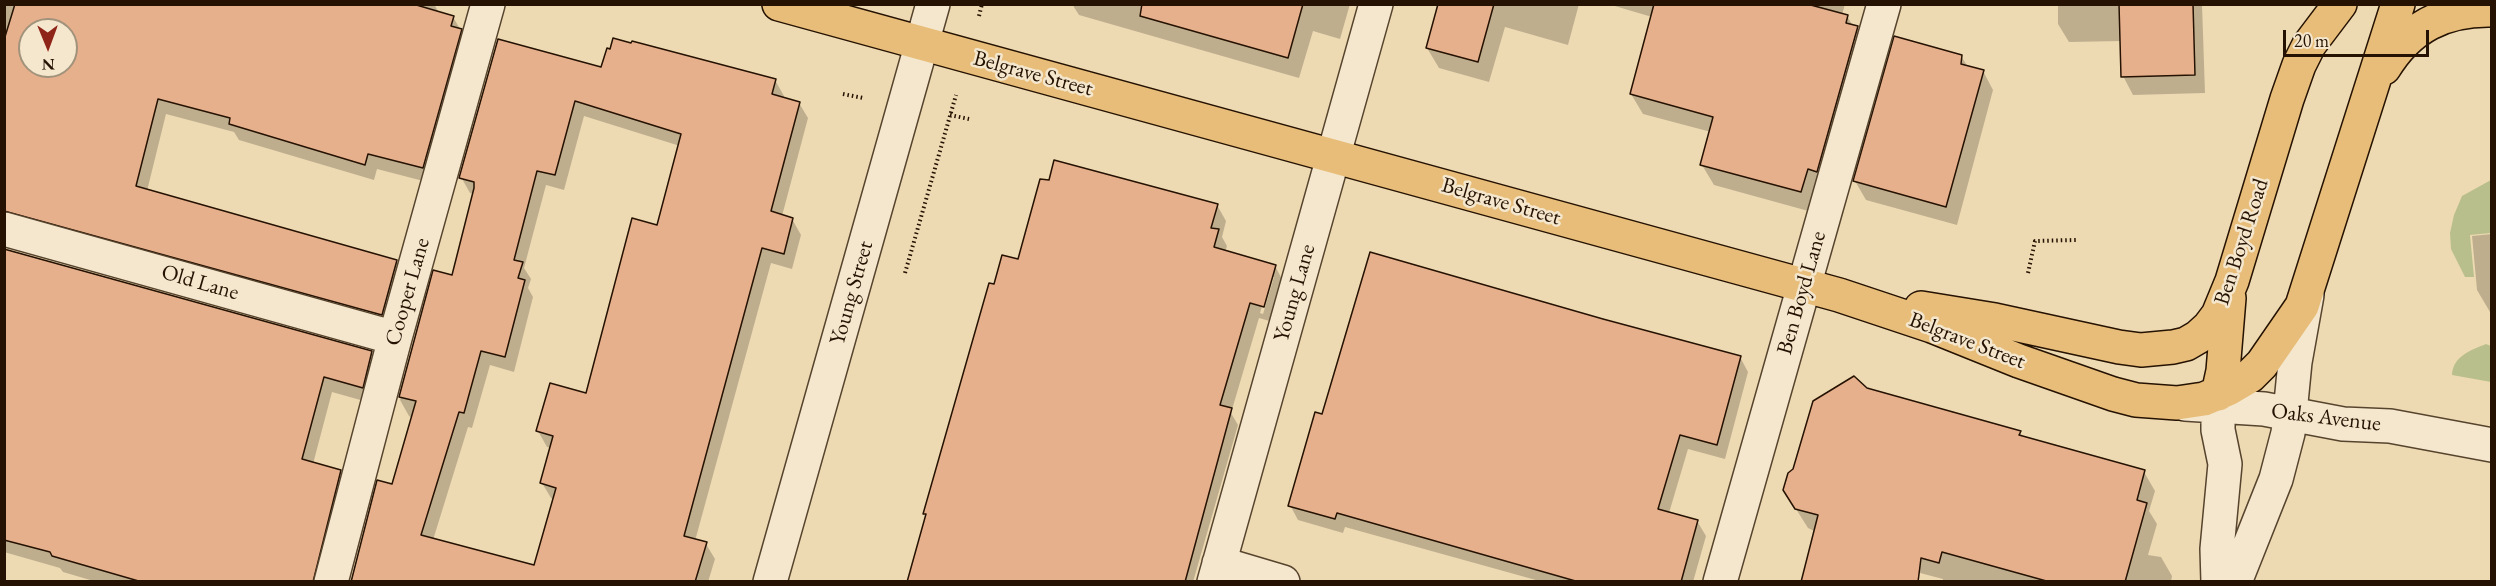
<!DOCTYPE html>
<style>
body{margin:0}
#map{position:relative;width:2496px;height:586px;overflow:hidden;background:#eedab2;font-family:"EB Garamond",serif}
canvas{display:block}
.frame{position:absolute;inset:0;border:6px solid #251202;pointer-events:none}
.north{position:absolute;left:18px;top:18px;width:60px;height:60px;box-sizing:border-box;background:#f4e7cd;border:2px solid #a1927c;border-radius:50%;rotate:179deg;font-size:16px;font-weight:700;line-height:24px;text-align:center;color:#251202}
.north::after{content:'';display:block;margin:auto;width:21px;height:27px;background:#8f2418;clip-path:polygon(50% 0,100% 100%,50% 72%,0 100%)}
.scale{position:absolute;left:2283px;top:30px;width:146px;height:27px;box-sizing:border-box;border:3px solid #251202;border-top:0;padding-left:8px;font-size:18px;line-height:21px;white-space:nowrap;color:#251202;-webkit-text-stroke:4px #f4e7cd;paint-order:stroke}
</style>
<div id="map">
<canvas width="2496" height="586"></canvas>
<div class="frame"></div>
<div class="north">N</div>
<div class="scale">20 m</div>
</div>
<script>
const context = document.querySelector('canvas').getContext('2d');
context.lineJoin = 'round';
function fillPath(path, color) { context.fillStyle = color; context.fill(path, 'evenodd'); }
function trace(path, color, width, dash) { context.strokeStyle = color; context.lineWidth = width; context.lineCap = dash ? 'butt' : 'round'; context.setLineDash(dash || []); context.stroke(path); }
function drawText(font, color, halo, rows, align = 'center') {
  context.font = font + ' "EB Garamond",serif'; context.lineWidth = 5; context.setLineDash([]); context.textBaseline = 'middle'; context.strokeStyle = halo; context.fillStyle = color; for (const [text, x, y, turn = 0] of rows) {
    context.save(); context.translate(x, y); context.rotate((+turn || 0) * Math.PI / 180); context.textAlign = isNaN(turn) ? turn : align; if (halo) context.strokeText(text, 0, 0); context.fillText(text, 0, 0); context.restore();
  }
}
const green = new Path2D(`
 M2491,180V233L2470,235L2474,277H2465L2451,249L2450,233L2454,215L2462,196Z
 M2486,344L2491,346V382L2452,375C2453,356 2471,350 2486,344Z`);
const shadow = new Path2D(`
 M4,4H434L439,13L453,17L470,46L431,183L377,169L374,180L239,140L234,132L166,114L147,191L396,261L405,277L391,330L4,228ZM30,30H66V66H30Z
 M1072,4H1350L1340,39L1313,31L1299,78L1079,15Z
 M1439,4H1579L1568,45L1505,27L1489,82L1439,68L1427,48Z
 M1608,4H1845L1842,15L1847,16L1853,26L1857,27L1869,48L1812,212L1714,185L1702,165L1711,132L1643,114L1631,94L1652,17Z
 M2058,4H2202L2205,93L2133,95L2123,76L2122,41L2069,42L2058,24Z
 M1961,56L1968,67L1983,71L1993,90L1957,225L1866,200L1855,181Z
 M602,69L775,80L784,96L783,99L799,103L808,118L782,216L792,219L801,235L792,269L771,263L695,541L706,544L715,559L708,582H531L555,500L551,498L542,483L551,448L547,447L538,431L587,395L658,227L680,146L584,116L564,190L546,185L524,268L531,279L528,288L533,297L514,372L490,365L472,428L468,427L433,540L352,582L393,486L412,418L409,416L400,400L434,272L453,277L474,194L470,193L461,177Z
 M1217,205L1226,221L1222,237L1227,246L1225,252L1275,266L1284,283L1273,322L1259,318L1231,413L1238,425L1193,582H908L927,517L925,513L995,286L1019,261ZM1271,277H1274L1263,314L1260,313Z
 M2492,234V312H2490L2477,290L2472,236Z
 M4,250L371,352L380,368L371,403L332,392L313,464L340,471L349,487L324,582H97L63,572L60,568L4,552Z
 M1602,321L1740,357L1748,372L1725,459L1688,449L1669,513L1697,521L1706,536L1693,582H1543L1345,527L1343,533L1298,520L1290,505L1323,416Z
 M1867,389L2020,432L2023,438L2144,472L2155,491L2149,511L2157,524L2148,555L2161,557L2172,576L2171,582H1943V579L1882,563L1808,528L1784,490Z`);
const building = new Path2D(`
 M15,4H413L454,16L451,26L462,29L423,168L368,154L365,165L229,124L230,118L158,99L136,186L397,260L382,315L4,211V40ZM30,30H66V66H30Z
 M1142,4H1303L1288,58L1140,16Z
 M1438,4H1494L1478,62L1426,48Z
 M1654,4H1807L1848,15L1846,23L1858,26L1817,172L1808,169L1801,192L1700,165L1713,117L1630,94Z
 M2119,4H2193L2195,75L2121,77Z
 M1894,36L1962,55L1961,64L1984,70L1946,207L1853,181Z
 M613,38L631,43L632,41L776,79L772,94L800,102L771,211L793,218L784,254L762,248L684,536L707,542L695,582H351L377,480L392,484L416,401L399,397L433,270L452,275L474,188V182L459,178L498,39L601,67L607,48L610,49ZM575,101L681,134L657,225L632,218L586,393L550,383L536,431L553,436L540,483L556,488L534,565L421,535L459,412L464,413L481,351L505,357L525,280L518,278L523,262L514,260L537,171L555,175Z
 M1054,160L1218,204L1211,228L1219,229L1214,247L1276,265L1264,307L1250,303L1220,405L1232,408L1185,582H907L926,514H923L989,283L994,284L1002,255L1018,259L1040,179L1049,180Z
 M4,249L372,351L363,388L324,377L302,459L341,470L313,582H142L52,556L50,552L4,540Z
 M1370,252L1603,319L1741,356L1717,445L1680,435L1658,509L1698,520L1681,582H1579L1337,513L1335,519L1288,506L1315,412L1322,414Z
 M1854,376L1867,388L2021,431L2019,435L2145,470L2137,500L2147,503L2125,582H2050L1942,552L1939,563L1921,558L1918,582H1801L1818,515L1795,509L1783,490L1788,473L1793,469L1813,401Z`);
const path = new Path2D(`
 M979,16L982,4
 M843,94L863,98
 M950,115L969,119
 M905,273L956,95
 M2028,273L2035,241L2076,240`);
const minor = new Path2D(`
 M4,229L395,338
 M2218,394V430L2225,464L2217,549L2218,582
 M2185,404L2264,409L2343,424L2390,426L2492,445
 M1219,563L1283,582
 M331,582L395,338L488,4
 M770,582L933,4
 M1214,582L1376,4
 M1720,582L1884,4
 M2235,582L2276,479L2288,433L2295,362L2307,295`);
const major = new Path2D(`
 M779,4L1839,295L1932,326L2019,361L2113,394L2136,400L2177,403L2204,399L2228,389L2250,376L2262,364L2302,306L2398,4
 M2384,68C2409,27 2444,9 2492,10
 M1921,308L1995,320L2119,347L2141,350L2173,347L2186,344L2198,337L2209,327L2218,315L2232,281L2287,99L2299,65L2309,45L2340,4
 M2218,394L2223,371L2229,298`);
const streetNames = [
 ["Belgrave Street",1033,74,15],
 ["Belgrave Street",1501,202,16],
 ["Ben Boyd Road",2242,242,-72],
 ["Old Lane",200,283,16],
 ["Cooper Lane",408,292,-74],
 ["Young Street",852,293,-74],
 ["Young Lane",1295,293,-74],
 ["Ben Boyd Lane",1802,293,-74],
 ["Belgrave Street",1967,341,21],
 ["Oaks Avenue",2326,418,7]
];
fillPath(green, '#b9bf8c');
fillPath(shadow, '#0003');
fillPath(building, '#e7b08d');
trace(building, '#251202', 1.5);
trace(minor, '#57442e', 36);
trace(major, '#251202', 36);
trace(path, '#251202', 4, [1.5, 3]);
trace(minor, '#f4e7cd', 33);
trace(major, '#e7bd79', 33);
drawText('22px', '#251202', '#f4e7cd', streetNames);
</script>
